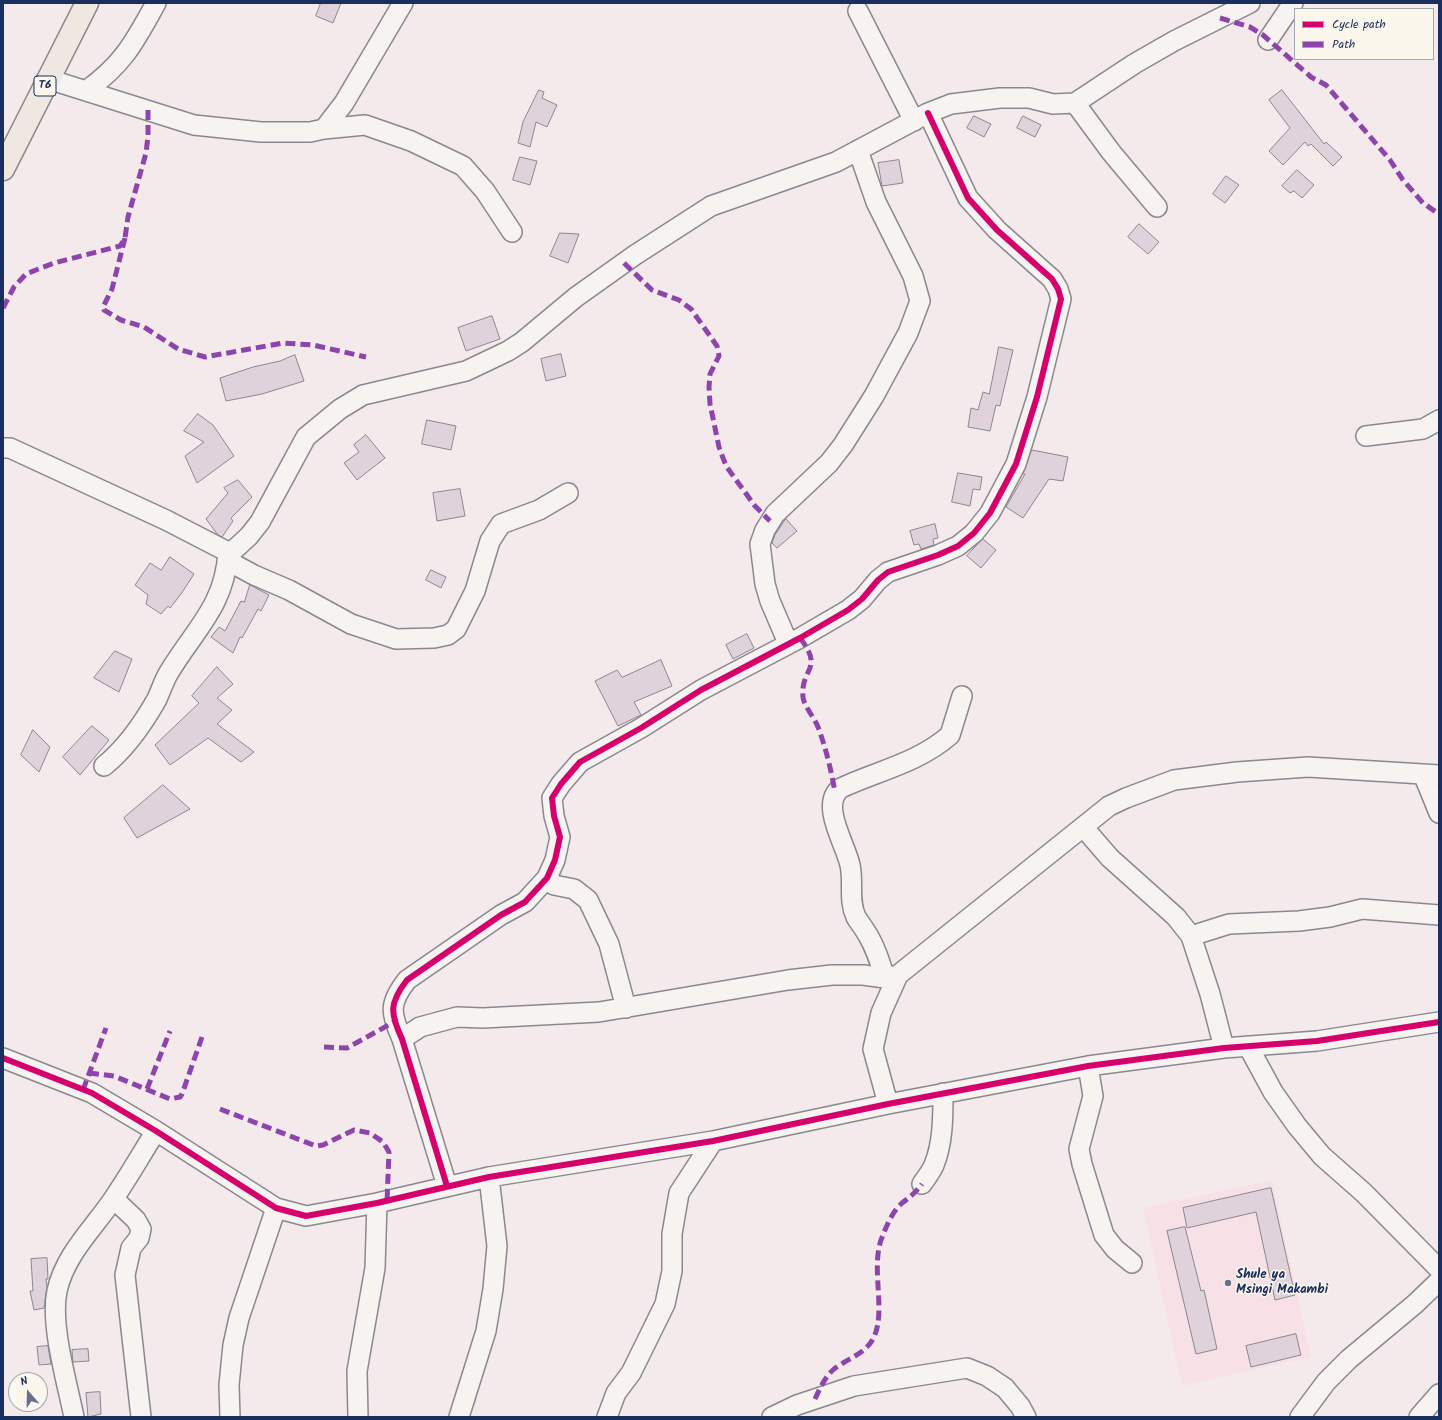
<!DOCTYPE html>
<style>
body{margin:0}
#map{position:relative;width:1442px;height:1420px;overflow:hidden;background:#f5eaeb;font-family:Kalam,sans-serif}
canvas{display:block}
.frame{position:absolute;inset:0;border:4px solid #1b2f5e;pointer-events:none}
.legend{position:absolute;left:1294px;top:8px;width:140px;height:52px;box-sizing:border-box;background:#fbf7ec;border:1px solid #a1a7b3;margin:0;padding:5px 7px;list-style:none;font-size:12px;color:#1b2f5e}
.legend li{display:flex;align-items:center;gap:8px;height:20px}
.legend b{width:20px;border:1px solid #a1a7b3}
.north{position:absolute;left:8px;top:1372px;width:40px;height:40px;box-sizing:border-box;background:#fbf7ec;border:1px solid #a1a7b3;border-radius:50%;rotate:340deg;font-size:11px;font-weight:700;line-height:16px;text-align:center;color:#1b2f5e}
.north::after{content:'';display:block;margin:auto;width:14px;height:18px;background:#67708f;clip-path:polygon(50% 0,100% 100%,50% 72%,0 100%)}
</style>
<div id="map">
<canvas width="1442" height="1420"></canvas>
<div class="frame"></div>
<ul class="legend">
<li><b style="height:5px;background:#d6006c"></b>Cycle path</li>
<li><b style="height:5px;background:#8e44ad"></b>Path</li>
</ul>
<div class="north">N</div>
</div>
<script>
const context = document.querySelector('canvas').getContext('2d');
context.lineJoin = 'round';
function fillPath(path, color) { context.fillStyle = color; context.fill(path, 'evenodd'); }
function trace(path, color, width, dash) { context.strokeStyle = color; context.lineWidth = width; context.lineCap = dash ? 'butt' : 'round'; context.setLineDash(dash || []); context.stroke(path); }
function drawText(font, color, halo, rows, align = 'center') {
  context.font = font + ' Kalam,sans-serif'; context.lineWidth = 3; context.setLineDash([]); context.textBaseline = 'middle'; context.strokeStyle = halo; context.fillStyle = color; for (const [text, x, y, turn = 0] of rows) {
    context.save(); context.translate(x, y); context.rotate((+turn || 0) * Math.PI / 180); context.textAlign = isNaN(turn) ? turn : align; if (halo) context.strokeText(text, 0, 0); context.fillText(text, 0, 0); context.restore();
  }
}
const built = new Path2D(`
 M1272,1180L1311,1357L1182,1386L1143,1208Z`);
const building = new Path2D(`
 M321,3H341L333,23L316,16Z
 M539,90L544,92L542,98L557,105L547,127L536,122L530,147L518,143L523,122Z
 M1282,90L1324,144L1326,142L1342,157L1333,166L1311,144L1308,146L1305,142L1283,165L1269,151L1290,128L1269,100Z
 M974,116L991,124L984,137L967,128Z
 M1023,116L1041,125L1035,137L1017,128Z
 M520,157L537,161L530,185L513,180Z
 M899,160L903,183L882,186L878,163Z
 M1297,170L1314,185L1302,198L1294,191L1290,193L1282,186Z
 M1226,176L1239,185L1225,203L1213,194Z
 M1139,224L1159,242L1148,254L1128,237Z
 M560,233L579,234L568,263L550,256Z
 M492,316L500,339L466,351L458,328Z
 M999,347L1013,350L1000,406L996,405L990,431L968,427L971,408L978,410L983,392L989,394Z
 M561,354L566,376L546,381L541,359Z
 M295,355L304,381L262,394L226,401L220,378L253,367L280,361Z
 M198,414L213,425L234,456L197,483L185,456L204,442L184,431Z
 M427,420L456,426L451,450L422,444Z
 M366,435L385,458L357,480L344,463L359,452L354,445Z
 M1032,450L1068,457L1063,481L1049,479L1023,518L1006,507L1025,474H1023Z
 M958,473L982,477L980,490L973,489L970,506L952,502Z
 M238,480L252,497L231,518L233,521L222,537L218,535L206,519L228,493L224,488Z
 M460,489L465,516L437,521L433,493Z
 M786,519L797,531L777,548L772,543L775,535Z
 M935,524L938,538L933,539L934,545L921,549L919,544L914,545L910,531Z
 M983,539L996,550L981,568L967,556Z
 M170,557L194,574L181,594L170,608L168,606L161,614L146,604L148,595L135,585L150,563L161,570Z
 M431,570L446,577L441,588L426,580Z
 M250,585L269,595L261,611L258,609L242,638L240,637L233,653L211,637L219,627L225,631L241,601L244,602Z
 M747,634L754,648L733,659L726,645Z
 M115,651L132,659L119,692L94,678Z
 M661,660L672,686L634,702L641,715L618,726L595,681L617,670L622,677Z
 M217,667L233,684L217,698L232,710L217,724L254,752L241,762L208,738L170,765L155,745L199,703L192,696Z
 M92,726L109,740L80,775L63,757Z
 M33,730L50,747L39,772L21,755Z
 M163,785L190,809L137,838L124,818Z
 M1271,1188L1295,1295L1275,1300L1256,1212L1187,1228L1183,1208Z
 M1185,1227L1201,1291L1204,1290L1217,1349L1196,1354L1167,1231Z
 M47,1258L48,1279H46L47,1286L44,1308L34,1310L30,1291H33L31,1259Z
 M1296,1334L1301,1355L1251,1367L1246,1346Z
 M48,1346L51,1364L39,1365L37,1347Z
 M88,1349L89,1361L73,1362L72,1350Z
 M100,1392L101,1414L88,1417L86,1393Z`);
const minor = new Path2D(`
 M858,11L914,121
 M1268,40L1293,3
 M48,79L194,125L261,132H310L324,129L344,103L403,3
 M86,91C124,63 134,43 156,3
 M1075,103L1111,152L1157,207
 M324,129L365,125L411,141L463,166L485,191L512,232
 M1366,436L1423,429L1439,420
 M3,448H10L166,520L228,552L235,549L249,536L260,522L306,437L340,409L363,395L466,371L508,351L522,342L576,297L635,255L711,206L836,162L928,113L951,104L1000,98H1029L1053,104L1075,103L1134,64L1174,41L1250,3
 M228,561L254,575L289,590L351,624L396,639L434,638L448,635L456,629L475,591L490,541L501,524L539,510L568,493
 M788,643L770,601L765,584L760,544L765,530L775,514L829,463L843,445L874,396L908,333L920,301L913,276L876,202L858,150
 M104,766C125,749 144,722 157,699C161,690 164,681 168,674C194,630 225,606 228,552
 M1423,774L1439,813
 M1084,828L1110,858L1176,917L1191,936L1210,994L1224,1048
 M547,878L554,885L574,889L588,900L609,944L626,1008
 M1191,936L1229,924L1299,921L1330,917L1362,909L1439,915
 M885,978C880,962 875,946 866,932C863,927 859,922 856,917C848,900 854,883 850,865C846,845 819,804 841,788C877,771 918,763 950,735L962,696
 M402,1039L420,1027L457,1017L483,1018L599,1012L788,980L832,975H863L885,978L898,975L1109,806L1126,798L1174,780L1237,772L1308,767L1439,775
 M1248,1046L1273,1092L1297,1126L1322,1156L1364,1193L1439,1269
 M3,1058L92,1093L156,1131L276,1208L306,1216L377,1203L489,1177L713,1141L888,1104L1088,1066L1224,1048L1317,1041L1439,1022
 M1088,1066L1093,1096L1079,1149L1082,1164L1104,1235L1115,1249L1132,1263
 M888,1104L873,1049L881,1013L898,975
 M922,1184C926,1178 931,1172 934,1165C943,1143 943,1117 943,1093
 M447,1186L402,1039C390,1013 389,1003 407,980L501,915L525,902L547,878L555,860L560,837L554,816L552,798L561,784L580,762L641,728L701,690L800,638L848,610L862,599L878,580L888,572L938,555L958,546L974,533L990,513L1016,464L1037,397L1061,299L1058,289L1052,279L997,230L968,198L928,113
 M114,1199L136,1220L141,1229L139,1238L131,1248L125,1275L141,1417
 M74,1417C67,1382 50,1325 57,1291C65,1254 94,1228 114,1198C129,1176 142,1153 156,1131
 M230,1417L229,1385L233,1345L239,1318L276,1208
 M358,1417L357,1371L375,1268L377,1203
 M459,1417L486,1331L493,1289L497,1246L489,1177
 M607,1417L616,1393L631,1373L665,1304L672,1271V1234L679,1193L713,1141
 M772,1417L797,1405L854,1386L967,1368L987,1376L1005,1388L1020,1406L1026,1417
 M1300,1417L1326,1382L1349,1359L1415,1304L1439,1281
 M1419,1417L1439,1394`);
const highway = new Path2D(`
 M3,169L87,3`);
const quiet = new Path2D(`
 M1220,18L1250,27L1263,35L1311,77L1326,85L1390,160L1403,180L1423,203L1439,214
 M125,238L112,289L103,307L104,310L121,320L144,327L178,349L205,357L283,343L313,345L366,357
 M624,263L652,290L679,300L691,309L717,346L719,356L710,374L709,387L710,404L719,447L726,466L755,506L770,521
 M3,308L14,287L26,274L54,263L120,246L125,238L128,217L146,153L148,136V110
 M800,638C825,670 800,668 803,697C803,704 815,719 818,727C826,748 831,770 835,792
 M324,1047L347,1048L394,1022
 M89,1073L114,1076L170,1099L180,1097L182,1094L202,1037
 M147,1089L170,1031
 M83,1090L106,1028
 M220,1109L316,1146L323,1145L354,1130L370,1133L383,1142L389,1152L387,1201
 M815,1399C820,1388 825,1377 834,1369C848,1358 866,1354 874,1337C886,1311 871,1270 881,1240C886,1227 892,1212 902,1203C910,1197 916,1192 922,1184`);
const cycleway = new Path2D(`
 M3,1058L92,1093L156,1131L276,1208L306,1216L377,1203L489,1177L713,1141L888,1104L1088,1066L1224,1048L1317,1041L1439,1022
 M447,1186L402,1039C390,1013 389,1003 407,980L501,915L525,902L547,878L555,860L560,837L554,816L552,798L561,784L580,762L641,728L701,690L800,638L848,610L862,599L878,580L888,572L938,555L958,546L974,533L990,513L1016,464L1037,397L1061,299L1058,289L1052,279L997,230L968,198L928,113`);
const markers = [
 [1228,1283,4,"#67708f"]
];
const shields = [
 [45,86,22]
];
const shieldNames = [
 ["T6",45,86]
];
const poiNames = [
 ["Shule ya",1236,1276],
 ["Msingi Makambi",1236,1291]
];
fillPath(built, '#f7e1e7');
fillPath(building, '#dfd2da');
trace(building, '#898891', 1);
trace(minor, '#898891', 22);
trace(highway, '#898891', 25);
trace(minor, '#f6f3f0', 19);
trace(highway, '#eee8e1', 22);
trace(quiet, '#8e44ad', 5, [10, 5]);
trace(cycleway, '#d6006c', 6);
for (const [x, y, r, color] of markers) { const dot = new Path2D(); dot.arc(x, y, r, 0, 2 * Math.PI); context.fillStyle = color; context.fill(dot); trace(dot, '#fbf7ec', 1.5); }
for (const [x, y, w] of shields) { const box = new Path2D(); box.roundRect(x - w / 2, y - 10, w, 20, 3); context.fillStyle = '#fbf7ec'; context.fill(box); trace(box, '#1b2f5e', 1); }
drawText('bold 12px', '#1b2f5e', null, shieldNames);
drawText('bold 13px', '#1b2f5e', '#fbf7ec', poiNames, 'left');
</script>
